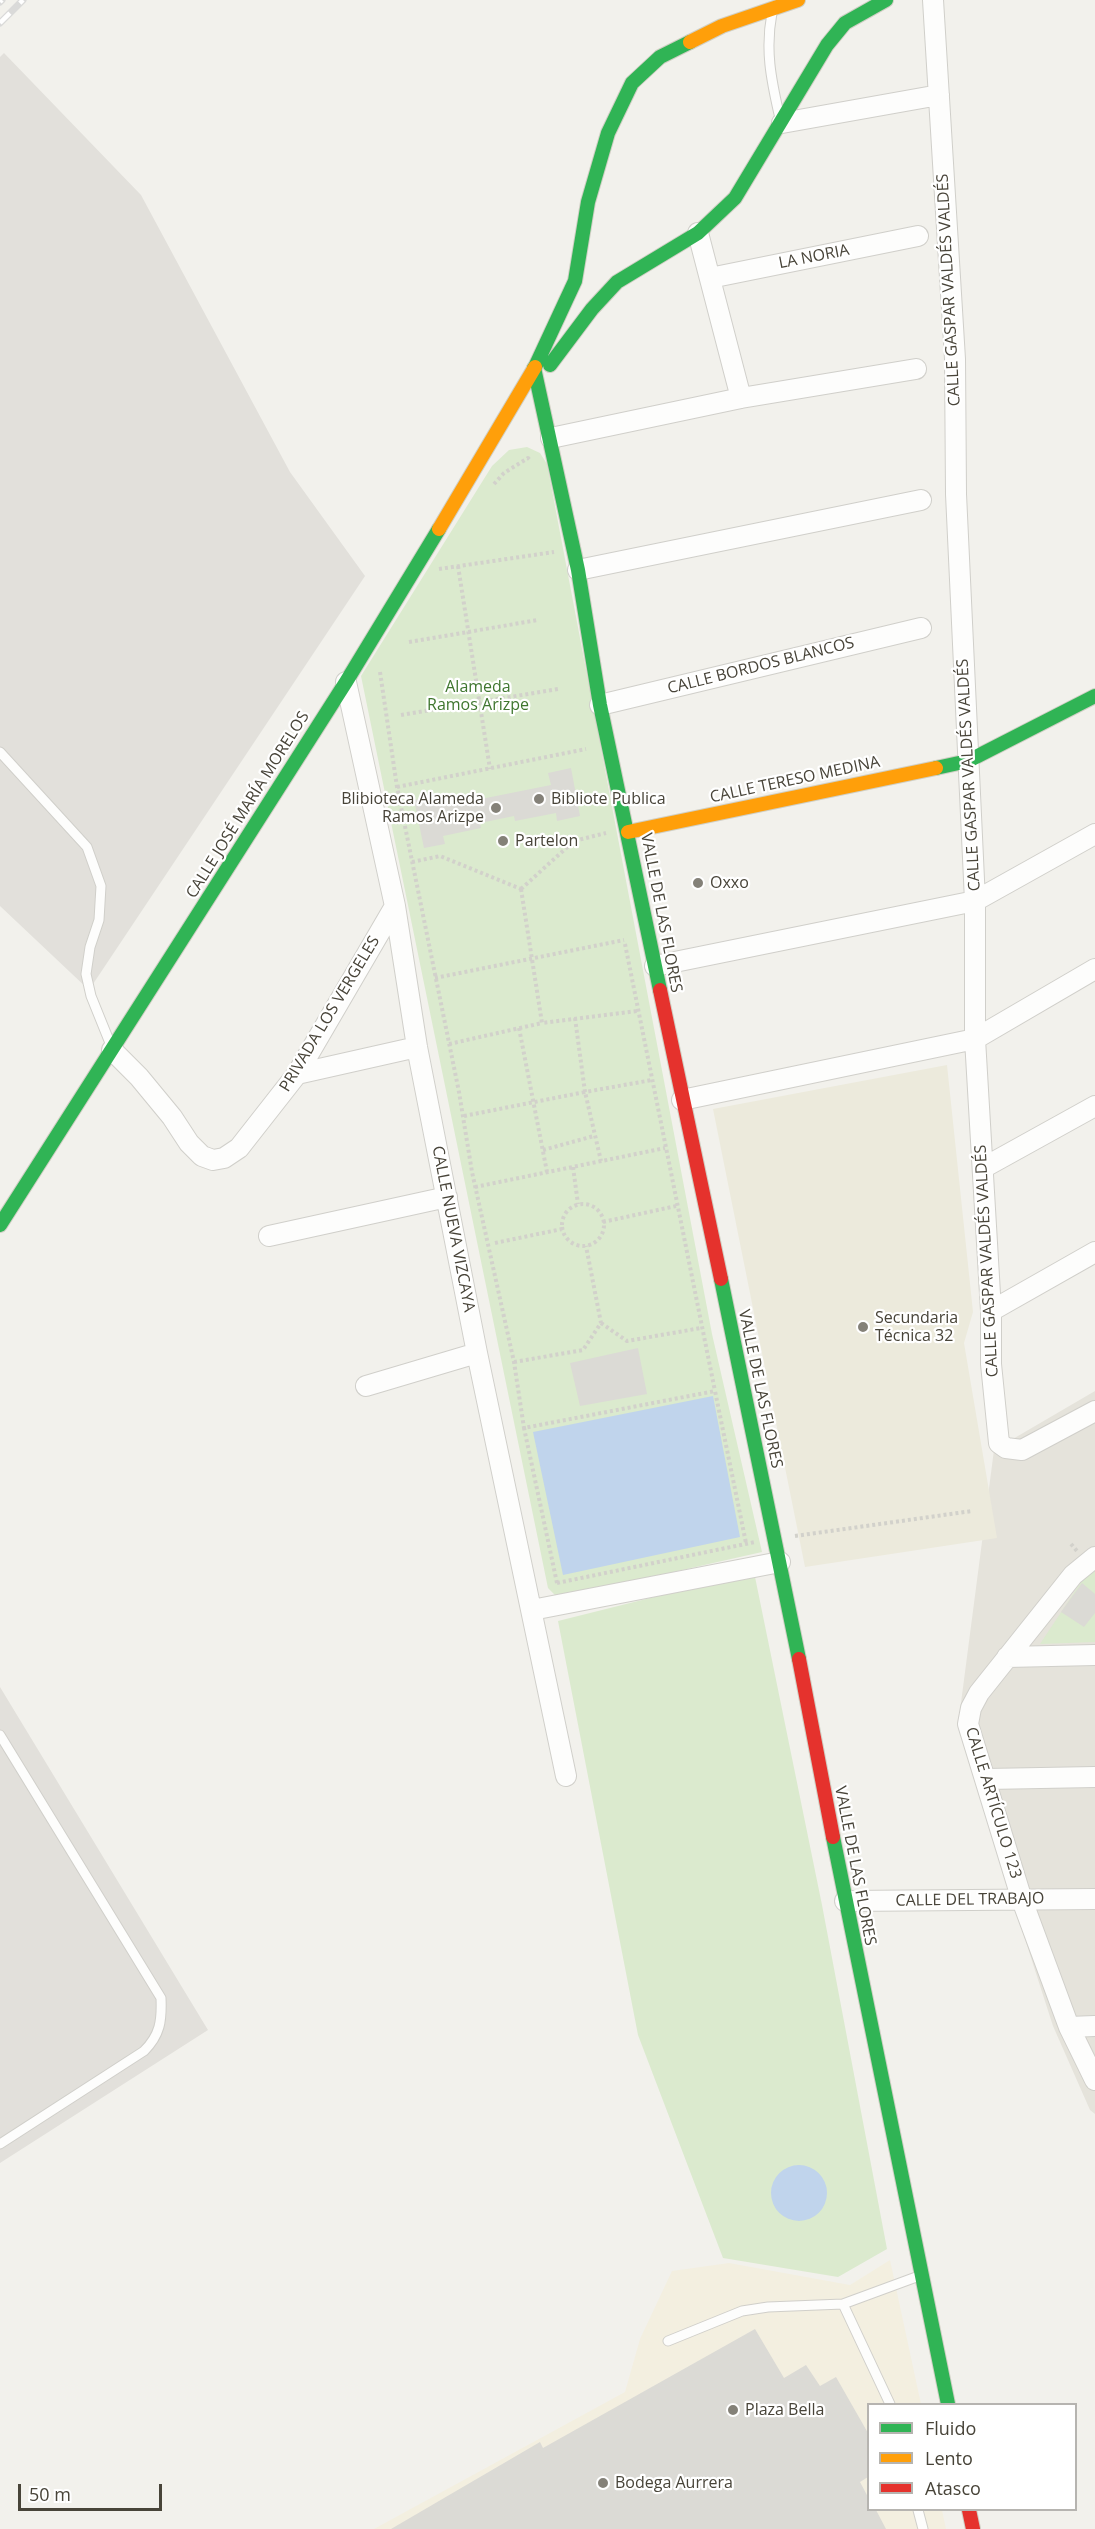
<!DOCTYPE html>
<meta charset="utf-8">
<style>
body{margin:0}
#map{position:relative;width:1095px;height:2529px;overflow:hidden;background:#f2f1ec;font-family:"Open Sans",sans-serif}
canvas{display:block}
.legend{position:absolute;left:867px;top:2403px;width:210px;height:108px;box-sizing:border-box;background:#fff;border:2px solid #b6b4b0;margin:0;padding:8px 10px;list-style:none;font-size:18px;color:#484439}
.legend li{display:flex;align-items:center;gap:12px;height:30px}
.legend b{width:30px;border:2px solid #b6b4b0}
.scale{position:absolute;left:18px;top:2484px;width:144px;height:27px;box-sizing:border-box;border:3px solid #484439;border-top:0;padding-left:8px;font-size:18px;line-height:21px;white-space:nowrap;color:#484439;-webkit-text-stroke:4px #fff;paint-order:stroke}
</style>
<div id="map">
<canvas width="1095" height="2529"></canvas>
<ul class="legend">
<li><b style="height:8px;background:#30b455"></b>Fluido</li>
<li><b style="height:8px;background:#ff9f0a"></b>Lento</li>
<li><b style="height:8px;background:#e5322d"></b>Atasco</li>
</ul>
<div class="scale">50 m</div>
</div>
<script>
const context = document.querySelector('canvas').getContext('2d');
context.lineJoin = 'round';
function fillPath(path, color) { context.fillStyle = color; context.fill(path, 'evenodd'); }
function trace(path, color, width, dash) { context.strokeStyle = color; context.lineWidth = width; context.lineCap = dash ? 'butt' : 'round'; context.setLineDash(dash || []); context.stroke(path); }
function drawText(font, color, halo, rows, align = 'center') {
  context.font = font + ' "Open Sans",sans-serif'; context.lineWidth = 4.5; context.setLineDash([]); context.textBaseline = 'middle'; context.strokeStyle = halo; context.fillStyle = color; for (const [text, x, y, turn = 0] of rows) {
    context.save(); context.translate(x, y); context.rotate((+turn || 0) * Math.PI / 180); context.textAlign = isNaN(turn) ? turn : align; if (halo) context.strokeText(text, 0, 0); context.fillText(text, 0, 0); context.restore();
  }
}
const residential = new Path2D(`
 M1095,1391V2114L1090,2110L1053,2026L1012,1899L993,1786L959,1718L994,1450Z`);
const commercial = new Path2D(`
 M890,2260L921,2404H868V2510H942L946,2529H374L625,2392L640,2339L672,2271L729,2263L850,2285Z`);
const industrial = new Path2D(`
 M4,53L141,195L290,472L365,576L89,990L0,906V57Z
 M0,1687L208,2030L0,2163Z`);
const education = new Path2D(`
 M947,1065L973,1312L964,1343L997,1538L805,1567L713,1109Z`);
const green = new Path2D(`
 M527,447L540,453L547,464L712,1334L762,1552L558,1598L548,1588L361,676L492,466L509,450Z
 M1095,1561V1642L1040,1644Z
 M754,1572L822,1905L887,2249L838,2277L723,2258L638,2035L558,1621Z`);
const water = new Path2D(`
 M713,1396L740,1537L563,1575L533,1432Z
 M771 2193a28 28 0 1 1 56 0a28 28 0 1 1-56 0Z`);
const building = new Path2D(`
 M571,768L580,816L557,821L556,813L515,821L514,816L480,823L481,828L443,836L445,844L424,848L414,800L435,796L436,803L475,795L476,800L551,785L548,773Z
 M638,1348L647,1394L580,1406L570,1363Z
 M1082,1583L1095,1594V1613L1084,1627L1061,1612Z
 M755,2329L784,2378L806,2365L820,2386L836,2377L868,2433V2477L860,2482L868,2497V2510H876L886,2529H391L540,2442L543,2448Z`);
const path = new Path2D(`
 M494,484L504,473L528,458L530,460
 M458,566L490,769
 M439,569L554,552
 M409,642L538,620
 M380,672L397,787L459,1092L472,1172L514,1362L524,1428
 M401,715L558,689
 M397,787L586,749
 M412,862L440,856L521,889
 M521,889L542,1023L637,1011
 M521,889L574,841L606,833
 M625,944L715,1391
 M435,978L624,940
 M575,1018L585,1092L652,1080
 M519,1028L547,1172
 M449,1044L542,1023
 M464,1116L585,1092L601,1161
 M543,1150L594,1136
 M573,1167L578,1204
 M475,1187L665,1148
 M562 1225a21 21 0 1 1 42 0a21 21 0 1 1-42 0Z
 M603,1222L676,1206
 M495,1243L562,1229
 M601,1323L627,1341L701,1328
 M514,1362L583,1350L601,1323L586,1246
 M795,1536L972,1511
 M1071,1544L1077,1551
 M557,1583L524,1428L715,1391L746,1543
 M557,1583L755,1542`);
const lane = new Path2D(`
 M772,13C765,49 771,79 779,114
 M0,752L87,847L101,886L99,920L90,947L86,974L91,996L110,1043
 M0,1735L161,1998C162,2021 160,2035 144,2051L0,2144
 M843,2304L890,2404
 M668,2341L742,2311L768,2307L843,2304L919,2276
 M918,2510L923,2529`);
const street = new Path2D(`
 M933,0L955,359L956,494L975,901V1039L991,1311V1364L999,1443L1006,1448L1022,1450L1095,1411
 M782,123L939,95
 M698,233L741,398
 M710,278L918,236
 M551,438L741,398L916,369
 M578,570L921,500
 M346,682L395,906L417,1047L477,1353L566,1776
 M600,705L921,628
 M655,966L975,901L1095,834
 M112,1050L139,1077L172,1117L189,1143L202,1156L213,1160L224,1158L239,1148L297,1074L395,906
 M297,1074L417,1047
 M682,1100L975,1039L1095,969
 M983,1168L1095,1106
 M269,1236L447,1197
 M991,1311L1095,1252
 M366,1386L477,1353
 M1095,1557L1073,1575L979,1693L971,1708L968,1724L1022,1900L1069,2027L1095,2080
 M532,1610L780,1562
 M1007,1657L1095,1655
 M987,1779L1095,1777
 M845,1901L1095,1899
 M1069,2027L1095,2026`);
const fast = new Path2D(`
 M550,365L592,309L617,282L698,233L735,198L827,45L845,23L886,0
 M535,367L575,281L588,202L608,133L632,83L660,57L690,42
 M534,368L578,570L600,705L660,990
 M936,768L968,761L1095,696
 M0,1225L346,682L439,529
 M721,1279L799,1659
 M833,1837L948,2404`);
const slow = new Path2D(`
 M690,42L722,26L798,0
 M439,529L535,367
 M628,832L936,768`);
const jam = new Path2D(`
 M660,990L721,1279
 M799,1659L833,1837
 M969,2510L973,2529`);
const rail = new Path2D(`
 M0,2L2,0
 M0,23L23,0`);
const markers = [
 [539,799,6,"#848178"],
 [496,808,6,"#848178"],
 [503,841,6,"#848178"],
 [698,883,6,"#848178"],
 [863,1327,6,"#848178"],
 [733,2410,6,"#848178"],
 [603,2483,6,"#848178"]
];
const streetNames = [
 ["LA NORIA",814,257,-11],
 ["CALLE GASPAR VALDÉS VALDÉS",949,290,-93],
 ["CALLE BORDOS BLANCOS",761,666,-14],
 ["CALLE GASPAR VALDÉS VALDÉS",969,775,-93],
 ["CALLE TERESO MEDINA",795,780,-12],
 ["CALLE JOSÉ MARÍA MORELOS",248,805,-58],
 ["VALLE DE LAS FLORES",661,913,79],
 ["PRIVADA LOS VERGELES",330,1014,-59],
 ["CALLE NUEVA VIZCAYA",453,1229,79],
 ["CALLE GASPAR VALDÉS VALDÉS",987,1261,-93],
 ["VALLE DE LAS FLORES",760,1389,78],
 ["CALLE ARTÍCULO 123",993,1803,73],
 ["VALLE DE LAS FLORES",855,1866,79],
 ["CALLE DEL TRABAJO",970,1900,-1]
];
const parkNames = [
 ["Alameda",478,687],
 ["Ramos Arizpe",478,705]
];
const poiNames = [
 ["Blibioteca Alameda",484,799,"right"],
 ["Ramos Arizpe",484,817,"right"],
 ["Bibliote Publica",551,799],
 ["Partelon",515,841],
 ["Oxxo",710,883],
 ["Secundaria",875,1318],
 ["Técnica 32",875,1336],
 ["Plaza Bella",745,2410],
 ["Bodega Aurrera",615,2483]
];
fillPath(residential, '#e5e3db');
fillPath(commercial, '#f3efe0');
fillPath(industrial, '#e2e0db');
fillPath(education, '#eceadc');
fillPath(green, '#dbeace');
fillPath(water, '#c0d4ec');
fillPath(building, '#dbdad5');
trace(lane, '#d0cfca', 11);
trace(street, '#d0cfca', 22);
trace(fast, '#d0cfc4', 16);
trace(slow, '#d0cfc4', 16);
trace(jam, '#d0cfc4', 16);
trace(path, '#d2d1cb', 4, [3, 3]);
trace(lane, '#fdfdfc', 9);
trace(street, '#fdfdfc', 20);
trace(fast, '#30b455', 14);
trace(slow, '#ff9f0a', 14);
trace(jam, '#e5322d', 14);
trace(rail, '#dadad9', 7);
trace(rail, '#fff', 4.5, [14]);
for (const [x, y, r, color] of markers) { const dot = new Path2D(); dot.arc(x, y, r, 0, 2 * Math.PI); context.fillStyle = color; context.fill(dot); trace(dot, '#fff', 2); }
drawText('16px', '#484439', '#fff', streetNames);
drawText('16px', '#3f762f', '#fff', parkNames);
drawText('16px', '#484439', '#fff', poiNames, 'left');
</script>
